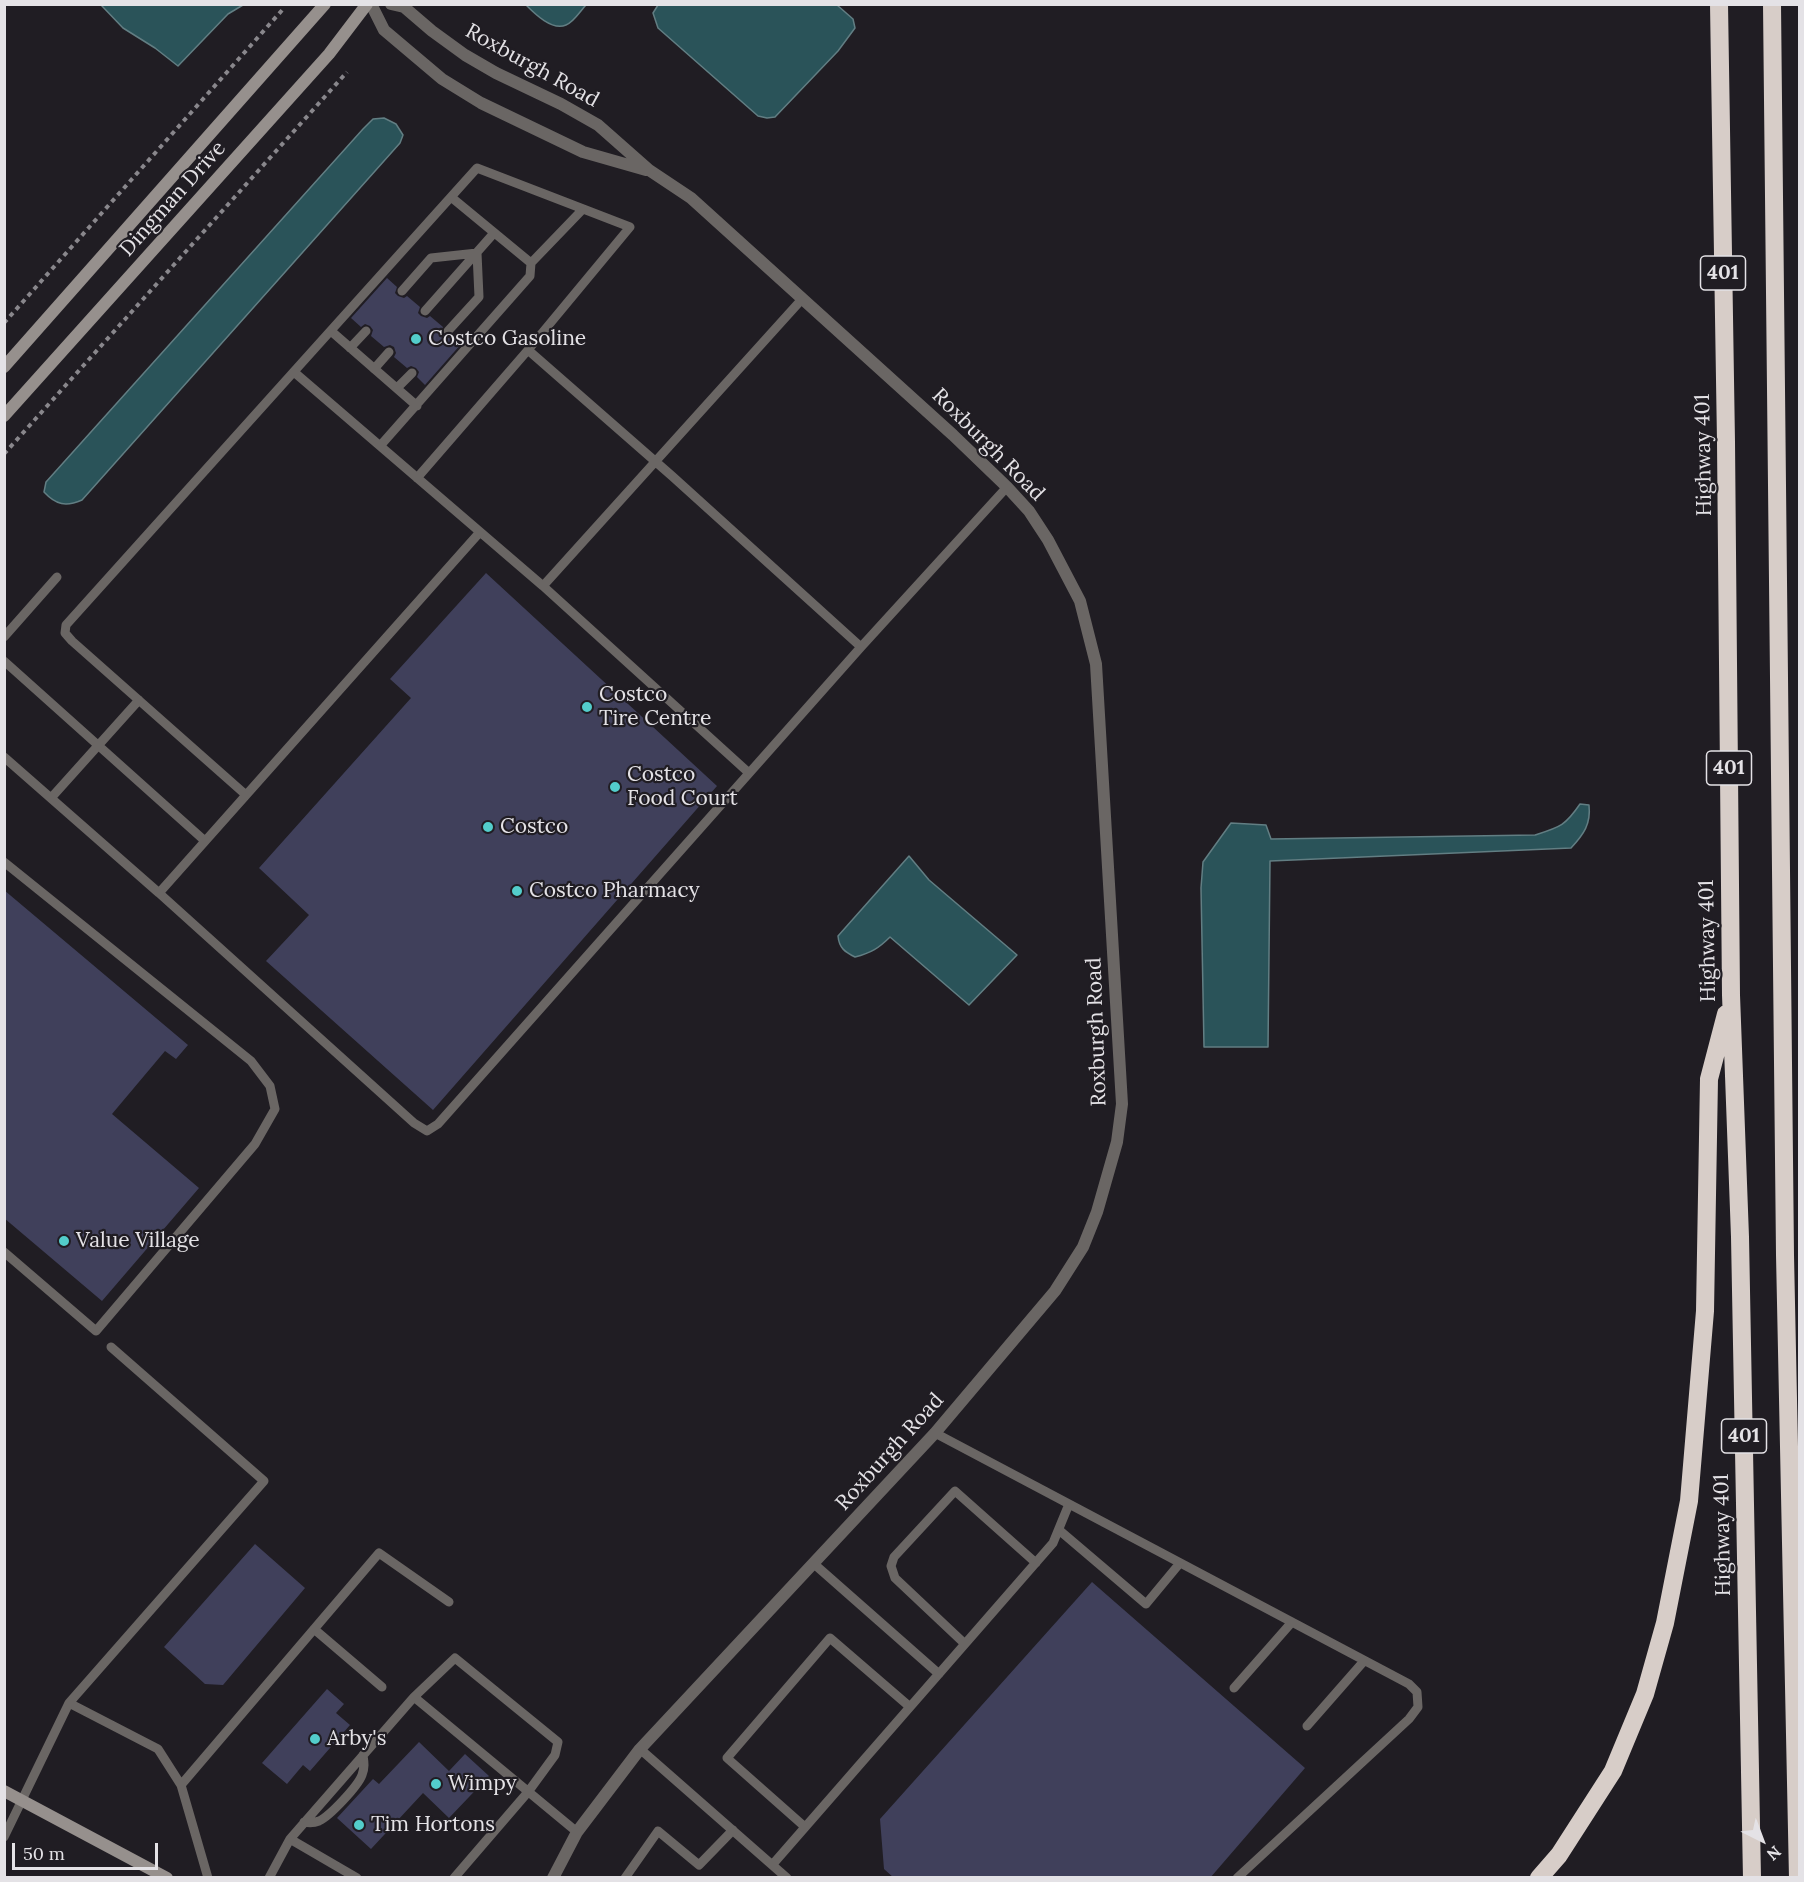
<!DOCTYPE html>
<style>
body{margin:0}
#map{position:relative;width:1804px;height:1882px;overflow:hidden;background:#201d23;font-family:Lora,serif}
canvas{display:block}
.frame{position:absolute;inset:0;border:6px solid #e4e2e6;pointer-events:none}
.north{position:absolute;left:1732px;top:1810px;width:60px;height:60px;-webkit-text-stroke:4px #201d23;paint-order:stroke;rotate:138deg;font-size:16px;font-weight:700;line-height:24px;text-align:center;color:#e4e2e6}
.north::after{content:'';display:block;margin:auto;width:21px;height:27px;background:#e4e2e6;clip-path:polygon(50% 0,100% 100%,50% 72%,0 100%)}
.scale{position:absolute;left:12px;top:1843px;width:146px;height:27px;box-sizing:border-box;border:3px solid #e4e2e6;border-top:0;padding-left:8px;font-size:18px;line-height:21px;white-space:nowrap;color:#e4e2e6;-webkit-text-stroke:4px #201d23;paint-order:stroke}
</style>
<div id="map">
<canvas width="1804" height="1882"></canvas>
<div class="frame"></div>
<div class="north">N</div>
<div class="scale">50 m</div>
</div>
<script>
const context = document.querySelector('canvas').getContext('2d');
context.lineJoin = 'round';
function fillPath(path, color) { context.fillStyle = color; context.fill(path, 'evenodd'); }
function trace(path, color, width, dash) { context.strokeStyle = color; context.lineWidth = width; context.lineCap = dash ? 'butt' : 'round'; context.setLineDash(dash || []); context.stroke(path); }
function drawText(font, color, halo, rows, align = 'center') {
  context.font = font + ' Lora,serif'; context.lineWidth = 4.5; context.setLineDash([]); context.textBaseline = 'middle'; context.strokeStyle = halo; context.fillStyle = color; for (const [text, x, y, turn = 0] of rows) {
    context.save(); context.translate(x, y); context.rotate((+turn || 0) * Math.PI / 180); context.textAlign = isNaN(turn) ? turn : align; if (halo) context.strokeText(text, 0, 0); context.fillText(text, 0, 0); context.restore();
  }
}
const water = new Path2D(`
 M101,5H243L228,14L178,66L155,48L123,28Z
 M526,5H586C581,10 574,22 566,25C552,31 535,14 526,5Z
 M658,5H837L853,19L855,28L838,51L775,117L767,118L758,116L658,28L653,13Z
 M384,118L396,124L403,135L400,143L82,500C66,507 56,505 44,492L46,482L363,129L373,119Z
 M1580,804L1589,805C1591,824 1584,834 1571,848L1270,861L1268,1047H1204L1201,888L1203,862L1231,823L1266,825L1271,839L1535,835C1560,827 1565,826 1580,804Z
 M909,856L929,880L1017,955L969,1005L890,937C879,948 871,953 855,957C845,952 839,948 838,936Z`);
const building = new Path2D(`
 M387,278L397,287L395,293L398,296L404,298L407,296L420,307L418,313L421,316L427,318L430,316L443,327L441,332L444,336L449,338L453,335L462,343L425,385L417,377L419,372L416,368L411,366L407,368L394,357L396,353L394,347L390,345L384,347L371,336L373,330L370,326L365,324L361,327L351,318Z
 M486,573L717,786L433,1110L266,961L309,915L259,868L411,698L390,679Z
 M4,890L188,1045L176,1059L165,1051L112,1114L199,1188L102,1301L4,1218Z
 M255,1544L305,1588L223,1685L205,1684L164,1647Z
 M1092,1582L1305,1768L1210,1878H894L884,1869L880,1819Z
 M327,1689L344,1704L336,1713L350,1725L310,1771L303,1765L287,1784L262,1763Z
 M419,1742L449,1771L465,1754L489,1776L449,1818L423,1793L371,1849L337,1818L373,1779L379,1784Z`);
const path = new Path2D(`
 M4,323L284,8
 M4,454L347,72`);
const service = new Path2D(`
 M451,197L531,263
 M402,291L431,258L477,253L479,297L448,331
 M425,311L494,233
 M331,331L417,406
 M350,348L366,331
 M528,350L672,476L861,647
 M374,369L389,352
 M294,372L543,586L749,773
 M397,388L412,373
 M380,446L530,276L531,263L583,209
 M543,586L803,298
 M4,637L57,577
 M4,661L205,841
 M4,757L159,893L480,532
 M246,795L72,641L65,633L66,625L477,168L630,227L528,350L417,478
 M51,798L139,700
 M4,862L251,1061L270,1086L275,1109L255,1144L96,1331L4,1252
 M159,893L414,1123L427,1131L438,1124L861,647L1007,487
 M935,1433L1409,1684L1417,1692L1418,1707L1409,1719L1237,1878
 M1059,1530L1146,1604L1180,1563
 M813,1563L939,1674
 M314,1629L382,1687
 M965,1644L895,1578L891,1566L894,1557L955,1491L1036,1563
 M1234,1688L1292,1622
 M414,1697L577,1832
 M69,1703L264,1481L111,1347
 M1307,1726L1364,1661
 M640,1749L787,1878
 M181,1785L379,1553L449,1602
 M304,1822C309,1823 314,1823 319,1821C330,1816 358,1786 362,1775C365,1768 364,1762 363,1755
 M805,1827L727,1758L830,1638L910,1707
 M4,1837L69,1703L158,1749L181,1785L208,1878
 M290,1839L414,1697L455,1658L558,1742L555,1755L528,1792L454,1878
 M773,1864L1053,1543L1069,1504
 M269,1878L290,1839L357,1878
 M625,1878L658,1831L699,1865L733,1830`);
const tertiary = new Path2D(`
 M371,4L384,30L442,79L481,103L583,152L646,170
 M391,4L404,7L432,31L465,55L496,73L561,104L598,125L649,170L691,198L953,435L1007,487L1029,511L1048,540L1080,601L1096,664L1122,1104L1117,1142L1097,1212L1083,1247L1055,1291L935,1433L640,1749L577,1832L553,1878`);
const secondary = new Path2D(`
 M4,367L325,4
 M4,416L329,54L367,4
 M4,1791L167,1878`);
const motorway = new Path2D(`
 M1719,4L1726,442L1731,995L1740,1237L1752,1878
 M1772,4L1785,1255L1798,1878
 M1539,1878L1559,1855L1613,1771L1645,1694L1665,1623L1689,1501L1705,1311L1709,1079L1726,1014`);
const markers = [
 [416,339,6,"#53cdcb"],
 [587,707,6,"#53cdcb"],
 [615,787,6,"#53cdcb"],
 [488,827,6,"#53cdcb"],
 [517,891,6,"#53cdcb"],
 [64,1241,6,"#53cdcb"],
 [315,1739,6,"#53cdcb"],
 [436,1784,6,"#53cdcb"],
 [359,1825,6,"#53cdcb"]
];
const shields = [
 [1723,273,45],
 [1729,768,45],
 [1744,1436,45]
];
const shieldNames = [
 ["401",1723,273],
 ["401",1729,768],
 ["401",1744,1436]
];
const streetNames = [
 ["Roxburgh Road",532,66,29],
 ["Dingman Drive",173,199,-48],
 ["Roxburgh Road",988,445,45],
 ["Highway 401",1704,455,-91],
 ["Highway 401",1708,941,-91],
 ["Roxburgh Road",1097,1032,-92],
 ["Roxburgh Road",890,1452,-48],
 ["Highway 401",1723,1535,-91]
];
const poiNames = [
 ["Costco Gasoline",428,339],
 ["Costco",599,695],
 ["Tire Centre",599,719],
 ["Costco",627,775],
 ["Food Court",627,799],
 ["Costco",500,827],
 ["Costco Pharmacy",529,891],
 ["Value Village",76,1241],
 ["Arby's",327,1739],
 ["Wimpy",448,1784],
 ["Tim Hortons",371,1825]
];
fillPath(water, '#2a5359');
trace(water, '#627e83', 1.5);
fillPath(building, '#40405b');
trace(path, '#89878c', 4, [4.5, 4.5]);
trace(service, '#6a6664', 9);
trace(tertiary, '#6a6664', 12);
trace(secondary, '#96908d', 12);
trace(motorway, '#d7cdc8', 18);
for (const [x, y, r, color] of markers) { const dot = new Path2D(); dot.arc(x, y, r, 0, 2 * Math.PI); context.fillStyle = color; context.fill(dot); trace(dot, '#201d23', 2); }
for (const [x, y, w] of shields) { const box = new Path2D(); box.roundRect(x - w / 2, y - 17, w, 34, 4.5); context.fillStyle = '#201d23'; context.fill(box); trace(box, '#e4e2e6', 1.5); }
drawText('bold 20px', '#e4e2e6', null, shieldNames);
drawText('21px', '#e4e2e6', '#201d23', streetNames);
drawText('21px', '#e4e2e6', '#201d23', poiNames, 'left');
</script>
